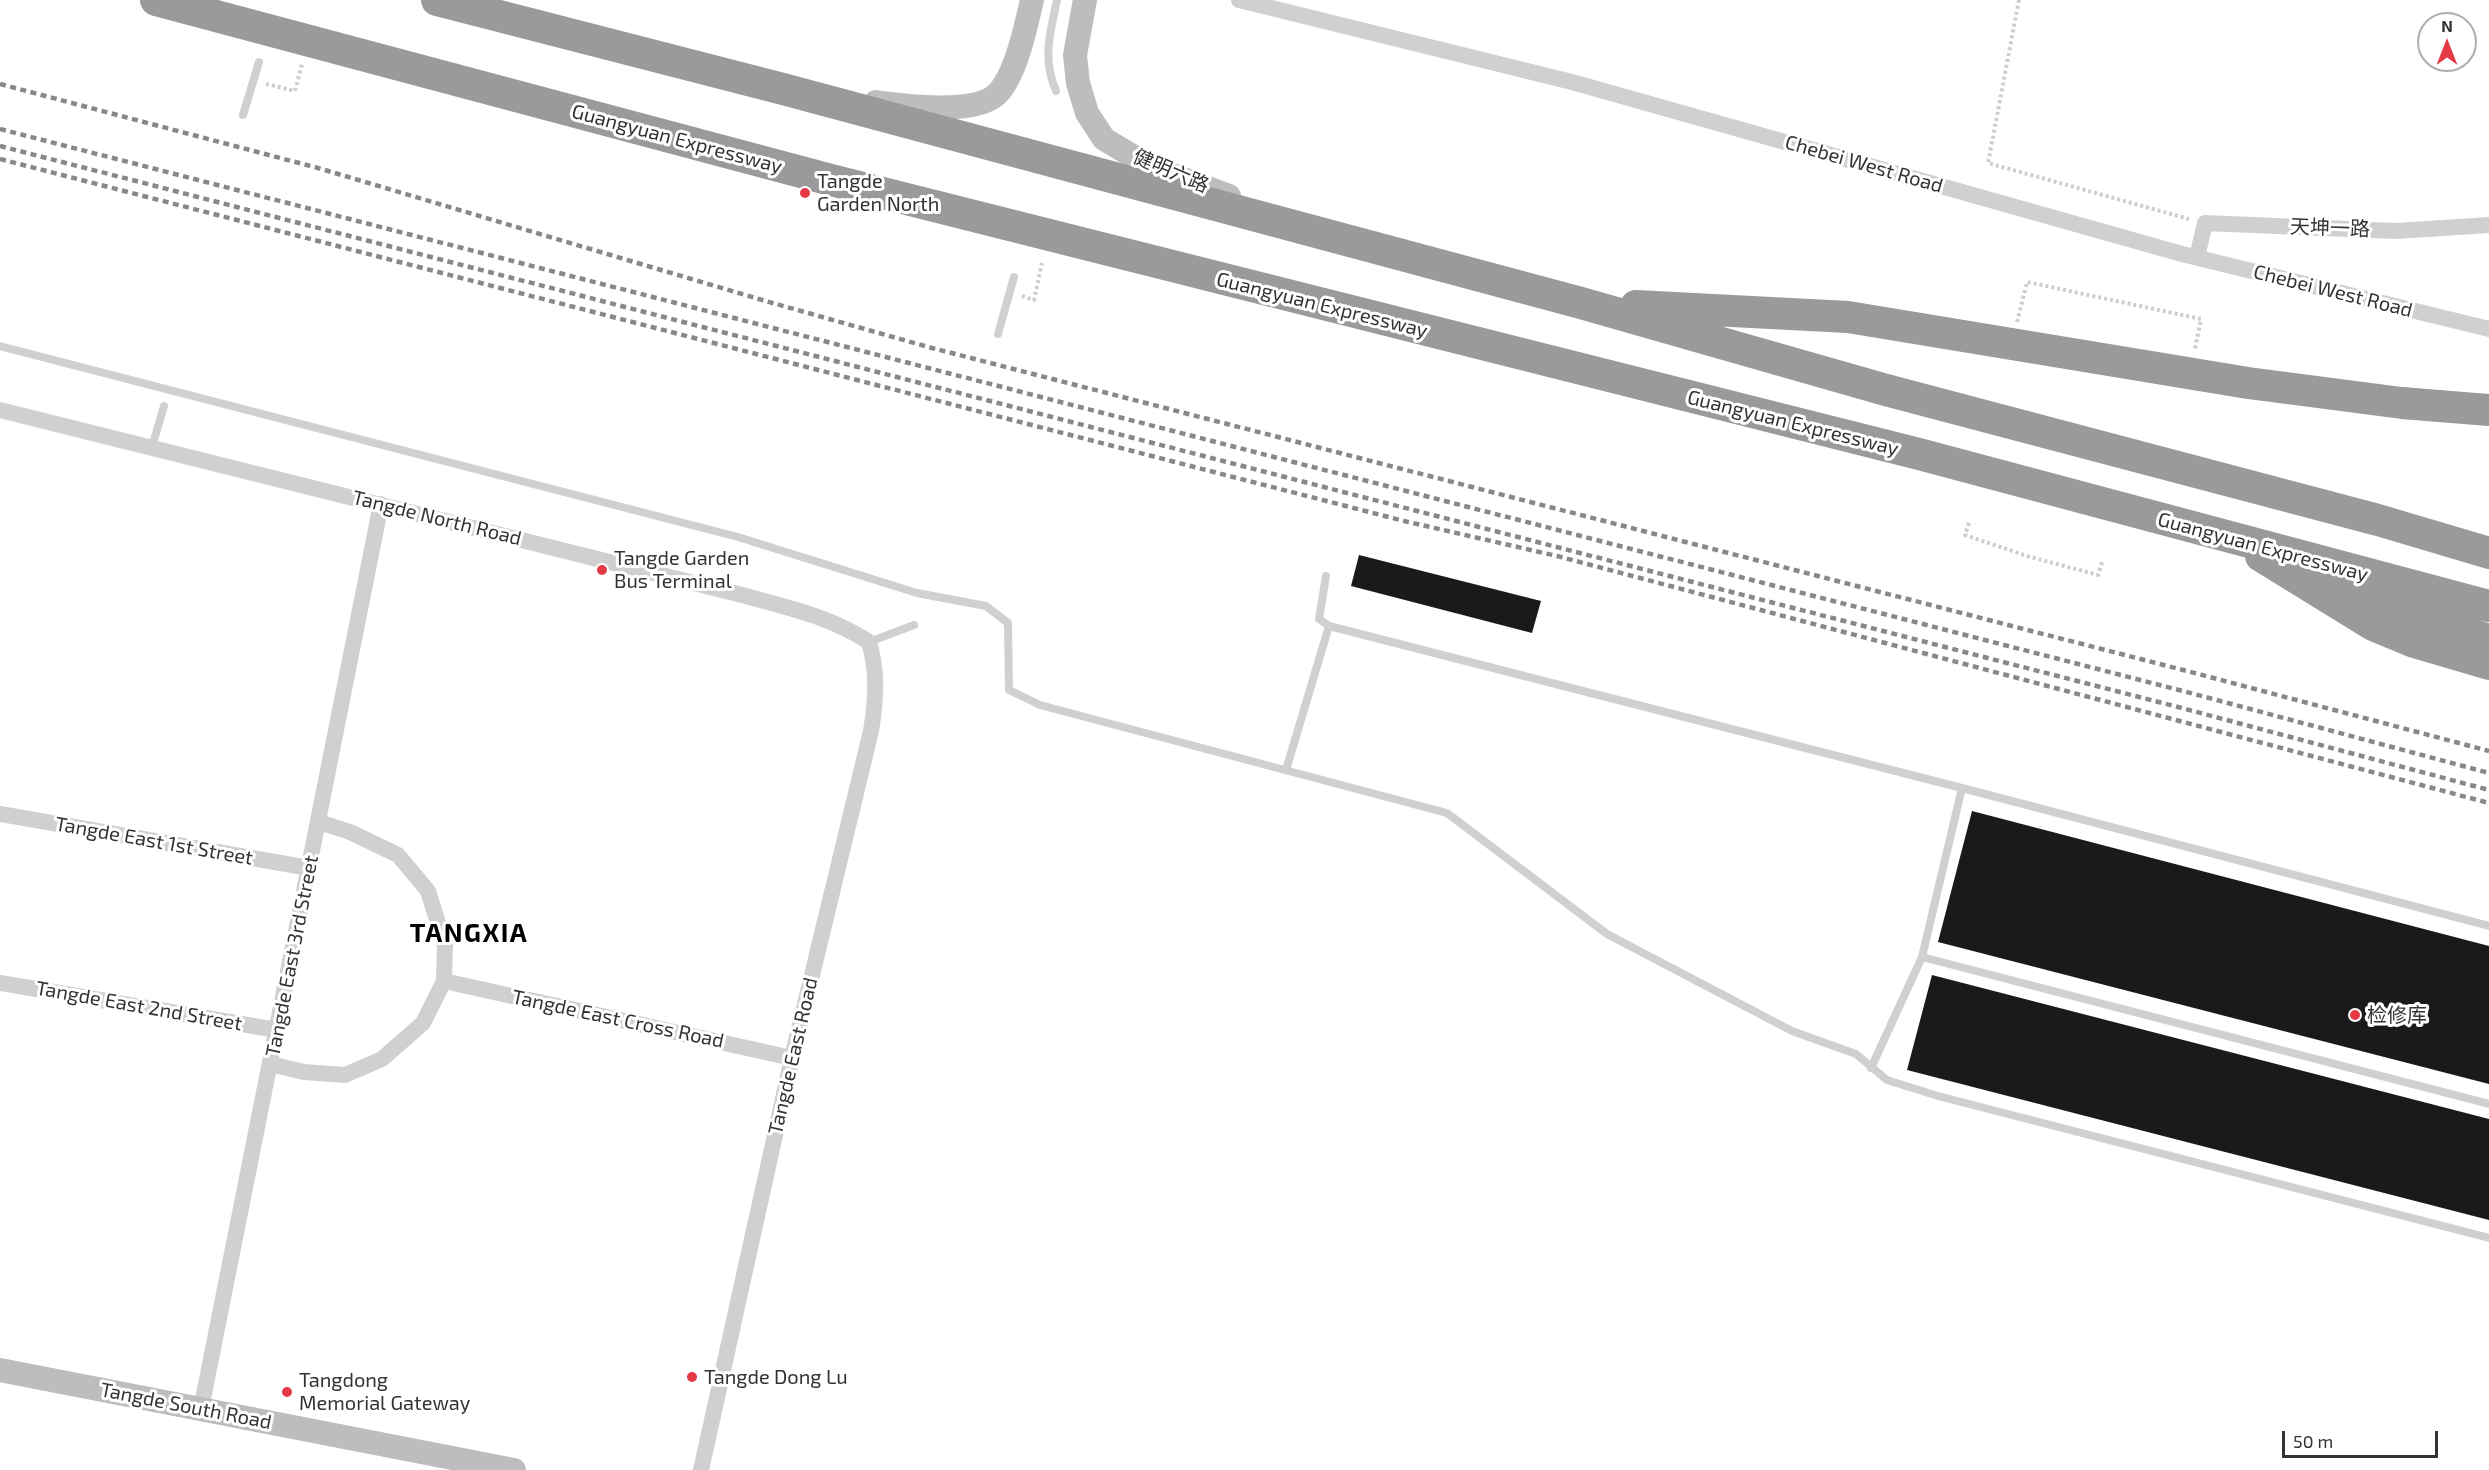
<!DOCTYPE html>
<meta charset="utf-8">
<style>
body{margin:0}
#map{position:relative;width:2489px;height:1470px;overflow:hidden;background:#fff;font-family:"Exo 2",sans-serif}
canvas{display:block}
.north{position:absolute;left:2417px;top:12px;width:60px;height:60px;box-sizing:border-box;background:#fff;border:2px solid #adadad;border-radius:50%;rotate:0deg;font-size:16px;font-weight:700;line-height:24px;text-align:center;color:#333}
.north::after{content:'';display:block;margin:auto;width:21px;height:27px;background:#e63946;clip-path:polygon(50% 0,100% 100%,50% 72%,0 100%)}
.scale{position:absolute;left:2282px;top:1431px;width:156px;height:27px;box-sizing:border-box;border:3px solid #333;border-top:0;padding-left:8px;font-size:18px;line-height:21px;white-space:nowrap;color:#333;-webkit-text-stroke:4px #fff;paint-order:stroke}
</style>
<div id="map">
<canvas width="2489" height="1470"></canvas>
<div class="north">N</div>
<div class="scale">50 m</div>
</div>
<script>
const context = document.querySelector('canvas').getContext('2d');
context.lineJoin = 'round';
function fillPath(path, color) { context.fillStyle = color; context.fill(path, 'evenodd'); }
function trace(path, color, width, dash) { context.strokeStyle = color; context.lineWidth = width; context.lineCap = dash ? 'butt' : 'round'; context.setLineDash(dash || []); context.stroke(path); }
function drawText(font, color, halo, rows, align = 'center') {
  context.font = font + ' "Exo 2","Noto Sans SC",sans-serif'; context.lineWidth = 6; context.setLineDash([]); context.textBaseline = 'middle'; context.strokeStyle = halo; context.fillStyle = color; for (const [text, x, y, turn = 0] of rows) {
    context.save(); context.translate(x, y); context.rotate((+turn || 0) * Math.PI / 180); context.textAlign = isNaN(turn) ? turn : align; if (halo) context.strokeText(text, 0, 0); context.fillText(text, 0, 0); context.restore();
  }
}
const building = new Path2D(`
 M1359,555L1541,601L1532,633L1351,586Z
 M1972,811L2489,946V1084L1938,942Z
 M1932,975L2489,1119V1220L1907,1070Z`);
const path = new Path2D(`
 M2019,0L1988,163L2189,219
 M266,84L295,91L302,64
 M1022,296L1034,300L1042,263
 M2017,322L2027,282L2201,319L2195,349
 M1969,523L1965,535L2027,556L2098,575L2102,562`);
const lane = new Path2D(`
 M1056,91C1042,58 1050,34 1057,0
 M243,115L259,62
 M998,334L1014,277
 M0,346L738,537L917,593L986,606L1008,623L1009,690L1040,705L1447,813L1607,934L1792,1031L1856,1054L1887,1080L1938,1096L2489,1238
 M152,447L164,406
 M1329,626L1962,788L2489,926
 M869,642L914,625
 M1286,770L1329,626L1319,619L1326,576
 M1922,957L2489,1104
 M1871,1068L1922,957L1962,788`);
const street = new Path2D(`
 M1239,0L1572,82L2182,254L2489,329
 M2197,257L2205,223L2396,231L2489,225
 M0,410L746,596C788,608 832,617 869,642C878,672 876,700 871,731L792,1058L701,1470
 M0,814L309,868
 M444,981L792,1058
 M0,983L277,1030
 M270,1064L304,1072L345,1075L382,1059L423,1023L444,981L445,945L428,891L398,855L350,832L319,822
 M201,1409L381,504`);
const secondary = new Path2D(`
 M1085,0L1075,55L1078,83L1087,113L1104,139L1151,167L1229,196
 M876,102C903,106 976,115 997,94C1016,75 1026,26 1032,0
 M0,1370L514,1470`);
const highway = new Path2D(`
 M156,0L831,180L1919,454L2489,606
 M437,0L783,89L1581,303L1886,390L2378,520L2489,553
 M1636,306L1848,317L2248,383L2402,403L2489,410
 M2261,556L2373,625L2414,642L2489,664
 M2342,589L2362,598L2489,640`);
const rail = new Path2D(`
 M0,84L318,168L762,300L932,348L2187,671L2489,751
 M0,129L2183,691L2489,773
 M0,146L2178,707L2489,790
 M0,159L1404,521L1557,556L2489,803`);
const markers = [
 [805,193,6,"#e63946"],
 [602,570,6,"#e63946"],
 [2355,1015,6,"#e63946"],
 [692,1377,6,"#e63946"],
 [287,1392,6,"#e63946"]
];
const streetNames = [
 ["Guangyuan Expressway",677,139,15],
 ["Chebei West Road",1864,164,16],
 ["健明六路",1171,171,23],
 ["天坤一路",2330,228,2],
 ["Chebei West Road",2333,291,14],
 ["Guangyuan Expressway",1322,305,14],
 ["Guangyuan Expressway",1793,423,14],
 ["Tangde North Road",437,518,14],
 ["Guangyuan Expressway",2263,547,15],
 ["Tangde East 1st Street",154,841,10],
 ["Tangde East 3rd Street",292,956,-79],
 ["Tangde East 2nd Street",139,1006,10],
 ["Tangde East Cross Road",618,1019,12],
 ["Tangde East Road",793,1056,-77],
 ["Tangde South Road",186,1406,11]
];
const poiNames = [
 ["Tangde",817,181],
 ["Garden North",817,204],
 ["Tangde Garden",614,558],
 ["Bus Terminal",614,581],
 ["检修库",2367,1015],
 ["Tangde Dong Lu",704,1377],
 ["Tangdong",299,1380],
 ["Memorial Gateway",299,1403]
];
const districtNames = [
 ["TANGXIA",469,933]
];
fillPath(building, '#1a1a1a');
trace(path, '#cdcdcd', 4, [3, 3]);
trace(lane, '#d0d0d0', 8);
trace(street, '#d0d0d0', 16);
trace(secondary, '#bdbdbd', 24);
trace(highway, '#9a9a9a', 32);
trace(rail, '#888', 4.5, [6, 4.5]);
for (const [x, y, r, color] of markers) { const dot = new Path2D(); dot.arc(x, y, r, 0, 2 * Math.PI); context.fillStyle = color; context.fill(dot); trace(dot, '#fff', 2); }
drawText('20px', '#333', '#fff', streetNames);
drawText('20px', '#333', '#fff', poiNames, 'left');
context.letterSpacing = '1.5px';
drawText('bold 26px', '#000', '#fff', districtNames);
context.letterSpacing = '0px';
</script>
